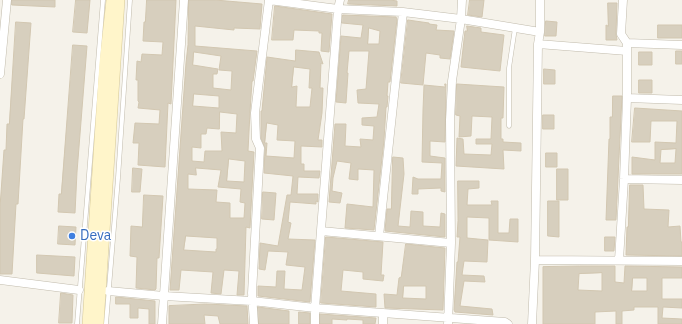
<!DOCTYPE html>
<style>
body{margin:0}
canvas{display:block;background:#f5f2ea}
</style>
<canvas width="682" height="324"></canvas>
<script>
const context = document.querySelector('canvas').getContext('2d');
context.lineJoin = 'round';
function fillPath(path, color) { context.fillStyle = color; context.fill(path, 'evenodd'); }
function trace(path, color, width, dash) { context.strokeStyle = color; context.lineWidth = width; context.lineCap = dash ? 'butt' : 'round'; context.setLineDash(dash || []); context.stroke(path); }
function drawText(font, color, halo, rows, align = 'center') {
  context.font = font + ' "IBM Plex Sans",sans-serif'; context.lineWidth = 3; context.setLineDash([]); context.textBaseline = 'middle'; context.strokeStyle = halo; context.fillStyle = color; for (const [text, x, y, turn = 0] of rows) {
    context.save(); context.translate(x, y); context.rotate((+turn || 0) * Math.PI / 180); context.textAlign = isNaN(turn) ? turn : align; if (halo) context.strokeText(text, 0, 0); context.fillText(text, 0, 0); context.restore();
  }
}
const building = new Path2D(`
 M12,0H55V7L12,5Z
 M76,0H90L87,33L73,32Z
 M147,0H176L171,104L168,103L165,167L138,165L139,143H133L135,123L159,124L160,110L138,108L139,102L138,101V80H136L137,61L141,62L142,54L162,55L163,42L143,41L144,22H145Z
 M189,0H215L262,4L260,29L234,28V30L195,26V46L257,51L253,81H252L250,112L248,151L254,152L250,228L246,227L244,295H237L239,271L224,270L221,294L211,293L213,272L181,270L179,290H170L186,63L188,45ZM194,52L221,56L219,70L232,71L231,90L213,88V74H217L218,69L193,65ZM194,94L219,96V108L193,106ZM220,112L237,114L236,133L221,132L222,151H205L204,162L192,161V147L201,148V134H206L207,128L219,129ZM229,159L245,161L244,182L227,181ZM196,168L221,170L218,187L241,189L240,202L245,203L244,218H230V203L216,202L217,190L188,189V174L196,175ZM186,236L217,238V249H216V252L184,250Z
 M349,0H390L397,1V6L348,4Z
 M470,0H484L482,17L468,15Z
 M608,3H617L616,34L617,40H606V25L608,26Z
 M275,6L332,14L329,52L321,51L322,33H319V31L294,30L293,40H272Z
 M343,15L396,17L397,19L390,82H388L387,96H388L387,107H386L384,140L374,230L345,228L347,204L373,207L374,170L358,169V180L349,179L351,163L337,161L333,178L332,191L342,193L340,203L329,202L335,124H346L345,146L361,147L360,139L373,140L374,126L362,125V118L377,117L379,104L358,103L357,90L366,89L369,51H349L347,73H348L346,103L336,102L341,36L361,38L363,25L342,23ZM369,28L380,31L379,44H368Z
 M408,20L429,23V24L437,25L436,30L454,31L450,59L440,58V55L426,53L423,85L401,83Z
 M546,21L557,22L556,36H545Z
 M16,22L31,23L24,119H23L18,204H16L12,274H0V207L4,150H6L7,124H9Z
 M658,25H682V38H658Z
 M467,26L481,28V32L504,35L500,71L461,67L465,31H467Z
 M73,45L87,46L77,172L75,213L58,212L59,194H61Z
 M296,50L319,52L323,64L321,63L320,88H323L322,113L318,140H322V147L301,146V164H304V171H320L319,178L298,177L297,194H318V202L316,201V204L290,202L288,222L291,223L288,239L315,240L310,302L258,296V286L276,287L277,271H285L284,289L302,290L305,267L286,265L288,252L268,251L265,270L259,269L260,243L278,246L287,195H291L293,176L264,173L265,148L261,138V111H262L267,57L295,61ZM294,67L310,69L309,88H312L310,107H296L297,86L292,87ZM267,123L278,125L277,140L295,141L294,158L266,156L267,143H265Z
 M676,51H682V64H676Z
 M639,52H652V65H639Z
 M544,69L555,70V84H544Z
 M639,80H652V93H639Z
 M445,84H446L445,142L430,141V156L445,158V192L441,191V188L418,189V194H412L413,177L418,179H441L442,163L422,162L423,110L424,85L445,87Z
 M457,84L504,87L503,118H501V139H503V142L521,143V151L503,150L504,169L456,166L457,138L463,139L464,154L491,155L492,144H476V139H491L492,117L472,116L471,136L459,137L460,116L456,115Z
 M613,96H622L616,220H606L609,139H610V117H612Z
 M635,108L682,111V174H632V157L655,160V142L676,143L677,121H651L650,142H632ZM676,149L675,163H660L661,150Z
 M543,115H554V129H543Z
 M546,153H557V167H546Z
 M393,157L403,158L404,174L398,226L410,227L411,211L423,212V226L440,227L441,213L445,214V237L385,231L387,209H391Z
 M133,168L142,169L140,192H132Z
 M557,169H568V200H557Z
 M458,181H479V188L468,189L467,205H492L491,201H498V233H509L510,219H518V242L489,240V218L467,217V238L488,240L487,262L464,261L462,275L484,276L485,282L464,281L460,306L492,309L493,315L455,312L454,310L457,262H458L460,237H457L458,221Z
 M630,185H643L644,209L669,210L668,227L680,226L681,242H682V256L626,255L627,227H628Z
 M263,192L276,193L274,220L262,219Z
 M144,195L163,196L159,258H157L156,289L155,290L136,288L137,257L130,256L131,226L142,227Z
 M548,201H559V237L548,236Z
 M59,226L76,227L75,245L58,244Z
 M326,237L383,242L381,275H384L383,281L363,279V272L343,270L341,291L376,294V307L321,303Z
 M605,237H615L614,251H605Z
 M406,244L445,248L443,310L385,308L384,294L397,295L399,278L401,277ZM404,286H426V299L403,298Z
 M37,255L75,257L74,276L37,273Z
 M580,266H615V282L624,283L625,266L682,267V278H662V299H682V308L663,307L662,318L682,319V324H658V307H634V310L622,311V324H616V311L595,312V324H543V267ZM602,273V291L578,290L579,274ZM633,278H647V291H632Z
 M61,293L73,295L72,323H59Z
 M116,297L155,301V324H149V309L138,308V318H130V304H116Z
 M206,304L247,306L248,324H220L218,316L204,315L205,324H169V306Z
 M258,307L289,311V324H259Z
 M299,312L310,313V324H299Z
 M320,314L376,318L375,324H363V320L347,319V320L332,319V324H320Z`);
const service = new Path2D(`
 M509,126V68L515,28
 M77,324L103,0
 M106,324L118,178L130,0`);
const minor = new Path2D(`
 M269,0L338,9L403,12L461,19L540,32
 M627,43L682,45
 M538,44L627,51
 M0,74L7,0
 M627,98L682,100
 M624,179L682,180
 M321,231L451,243
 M379,236L403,12
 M535,260L682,261
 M619,260L624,179L627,98V43L621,34L623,0
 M0,280L79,290
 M108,291L164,296L252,301L315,308L505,322L508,324
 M162,324L184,0
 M254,324L252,293L260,148L256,139L255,113L269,0
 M315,324V308L338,9L340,0
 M383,324V313
 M448,324L451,243L450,120L452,81L461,19L462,0
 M532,324L535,260L538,44L540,32V0`);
const secondary = new Path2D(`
 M88,324L105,63L112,0
 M98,324L119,0`);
const markers = [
 [72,236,4,"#3f7fe0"]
];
const shopNames = [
 ["Deva",80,236]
];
fillPath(building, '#d7cfbe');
trace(building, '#d2c7b1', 1);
trace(service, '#c1bbac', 5);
trace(minor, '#c1bbac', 9);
trace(secondary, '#d6c999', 12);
trace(service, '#fff', 4);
trace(minor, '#fff', 8);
trace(secondary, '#fff5ca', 11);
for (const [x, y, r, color] of markers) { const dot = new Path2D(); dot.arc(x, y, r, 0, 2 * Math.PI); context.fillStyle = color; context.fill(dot); trace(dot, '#fff', 1.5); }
drawText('14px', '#366cbe', '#fff', shopNames, 'left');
</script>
